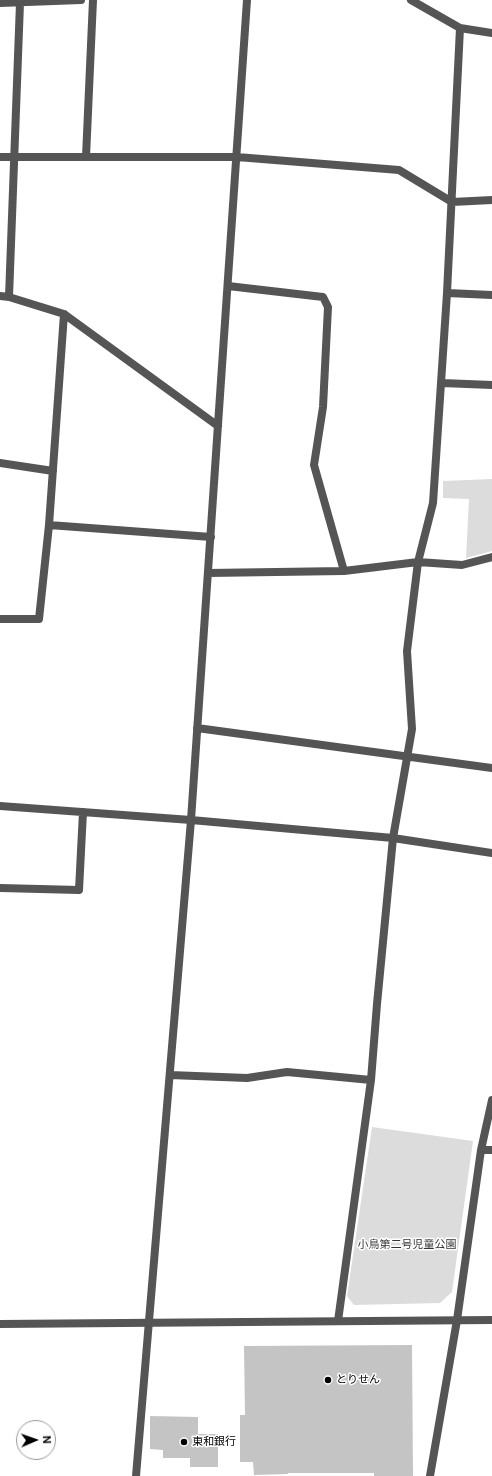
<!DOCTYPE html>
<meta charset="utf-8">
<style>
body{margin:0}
#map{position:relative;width:492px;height:1476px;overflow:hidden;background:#fff;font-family:"DM Sans",sans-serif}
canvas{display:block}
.north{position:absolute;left:16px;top:1420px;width:40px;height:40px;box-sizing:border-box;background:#fff;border:1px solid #999;border-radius:50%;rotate:88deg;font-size:11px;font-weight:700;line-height:16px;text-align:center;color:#000}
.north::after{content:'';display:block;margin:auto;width:14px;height:18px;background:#000;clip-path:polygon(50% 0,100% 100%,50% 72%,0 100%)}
</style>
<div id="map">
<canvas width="492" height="1476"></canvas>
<div class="north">N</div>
</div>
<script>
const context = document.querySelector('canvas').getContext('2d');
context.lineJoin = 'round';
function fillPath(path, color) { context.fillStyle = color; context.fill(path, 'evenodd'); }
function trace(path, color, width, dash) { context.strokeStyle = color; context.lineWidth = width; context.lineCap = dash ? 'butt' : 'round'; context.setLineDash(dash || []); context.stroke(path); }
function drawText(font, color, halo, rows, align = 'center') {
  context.font = font + ' "DM Sans","Noto Sans JP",sans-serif'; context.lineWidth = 3; context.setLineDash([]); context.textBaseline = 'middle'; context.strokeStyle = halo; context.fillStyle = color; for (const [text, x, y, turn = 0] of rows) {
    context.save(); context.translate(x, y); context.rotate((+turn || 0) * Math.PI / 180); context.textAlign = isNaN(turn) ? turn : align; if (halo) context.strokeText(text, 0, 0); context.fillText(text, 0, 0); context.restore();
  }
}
const green = new Path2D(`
 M492,479V551L466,558L469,499L443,498V481Z
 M372,1127L473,1141L452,1292L440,1303L354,1305L347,1296Z`);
const building = new Path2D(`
 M412,1345L413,1476H374V1473H288V1474L254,1475L253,1462H240V1415H245L244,1346Z
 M150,1416L198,1417V1434H218V1467H190V1458H163V1450L150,1449Z`);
const minor = new Path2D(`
 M411,0L460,28L492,33
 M0,3L81,0
 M0,157H237L399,170L452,202L492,200
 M86,157L93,0
 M228,286L323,297L328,307L323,407L314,465L344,571
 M447,293L492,295
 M0,296L9,297L64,314L218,426
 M9,297L20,3
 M442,383L492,385
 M0,463L53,471
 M49,525L211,537
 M208,573L344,571L418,562L462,565L492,557
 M0,619H39L49,525L64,314
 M197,728L492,768
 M0,806L191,820L393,838L492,853
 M0,888L79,890L83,812
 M170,1075L247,1078L287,1072L371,1080
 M481,1150H492
 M338,1321L371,1080L377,1004L393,838L412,729L407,651L418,562L433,503L447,293L460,28
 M136,1476L191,820L247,0
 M430,1476L457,1320L481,1150L492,1100`);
const tertiary = new Path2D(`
 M0,1324L492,1320`);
const markers = [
 [328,1380,4,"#000"],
 [184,1442,4,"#000"]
];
const parkNames = [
 ["小鳥第二号児童公園",407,1245]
];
const poiNames = [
 ["とりせん",336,1380],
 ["東和銀行",192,1442]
];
fillPath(green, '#dcdcdc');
fillPath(building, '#c4c4c4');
trace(minor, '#555', 8);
trace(tertiary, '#555', 8);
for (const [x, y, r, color] of markers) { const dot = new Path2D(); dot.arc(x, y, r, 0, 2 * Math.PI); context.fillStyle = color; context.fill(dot); trace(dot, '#fff', 1.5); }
drawText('11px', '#333', '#fff', parkNames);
drawText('11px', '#000', '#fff', poiNames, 'left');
</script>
